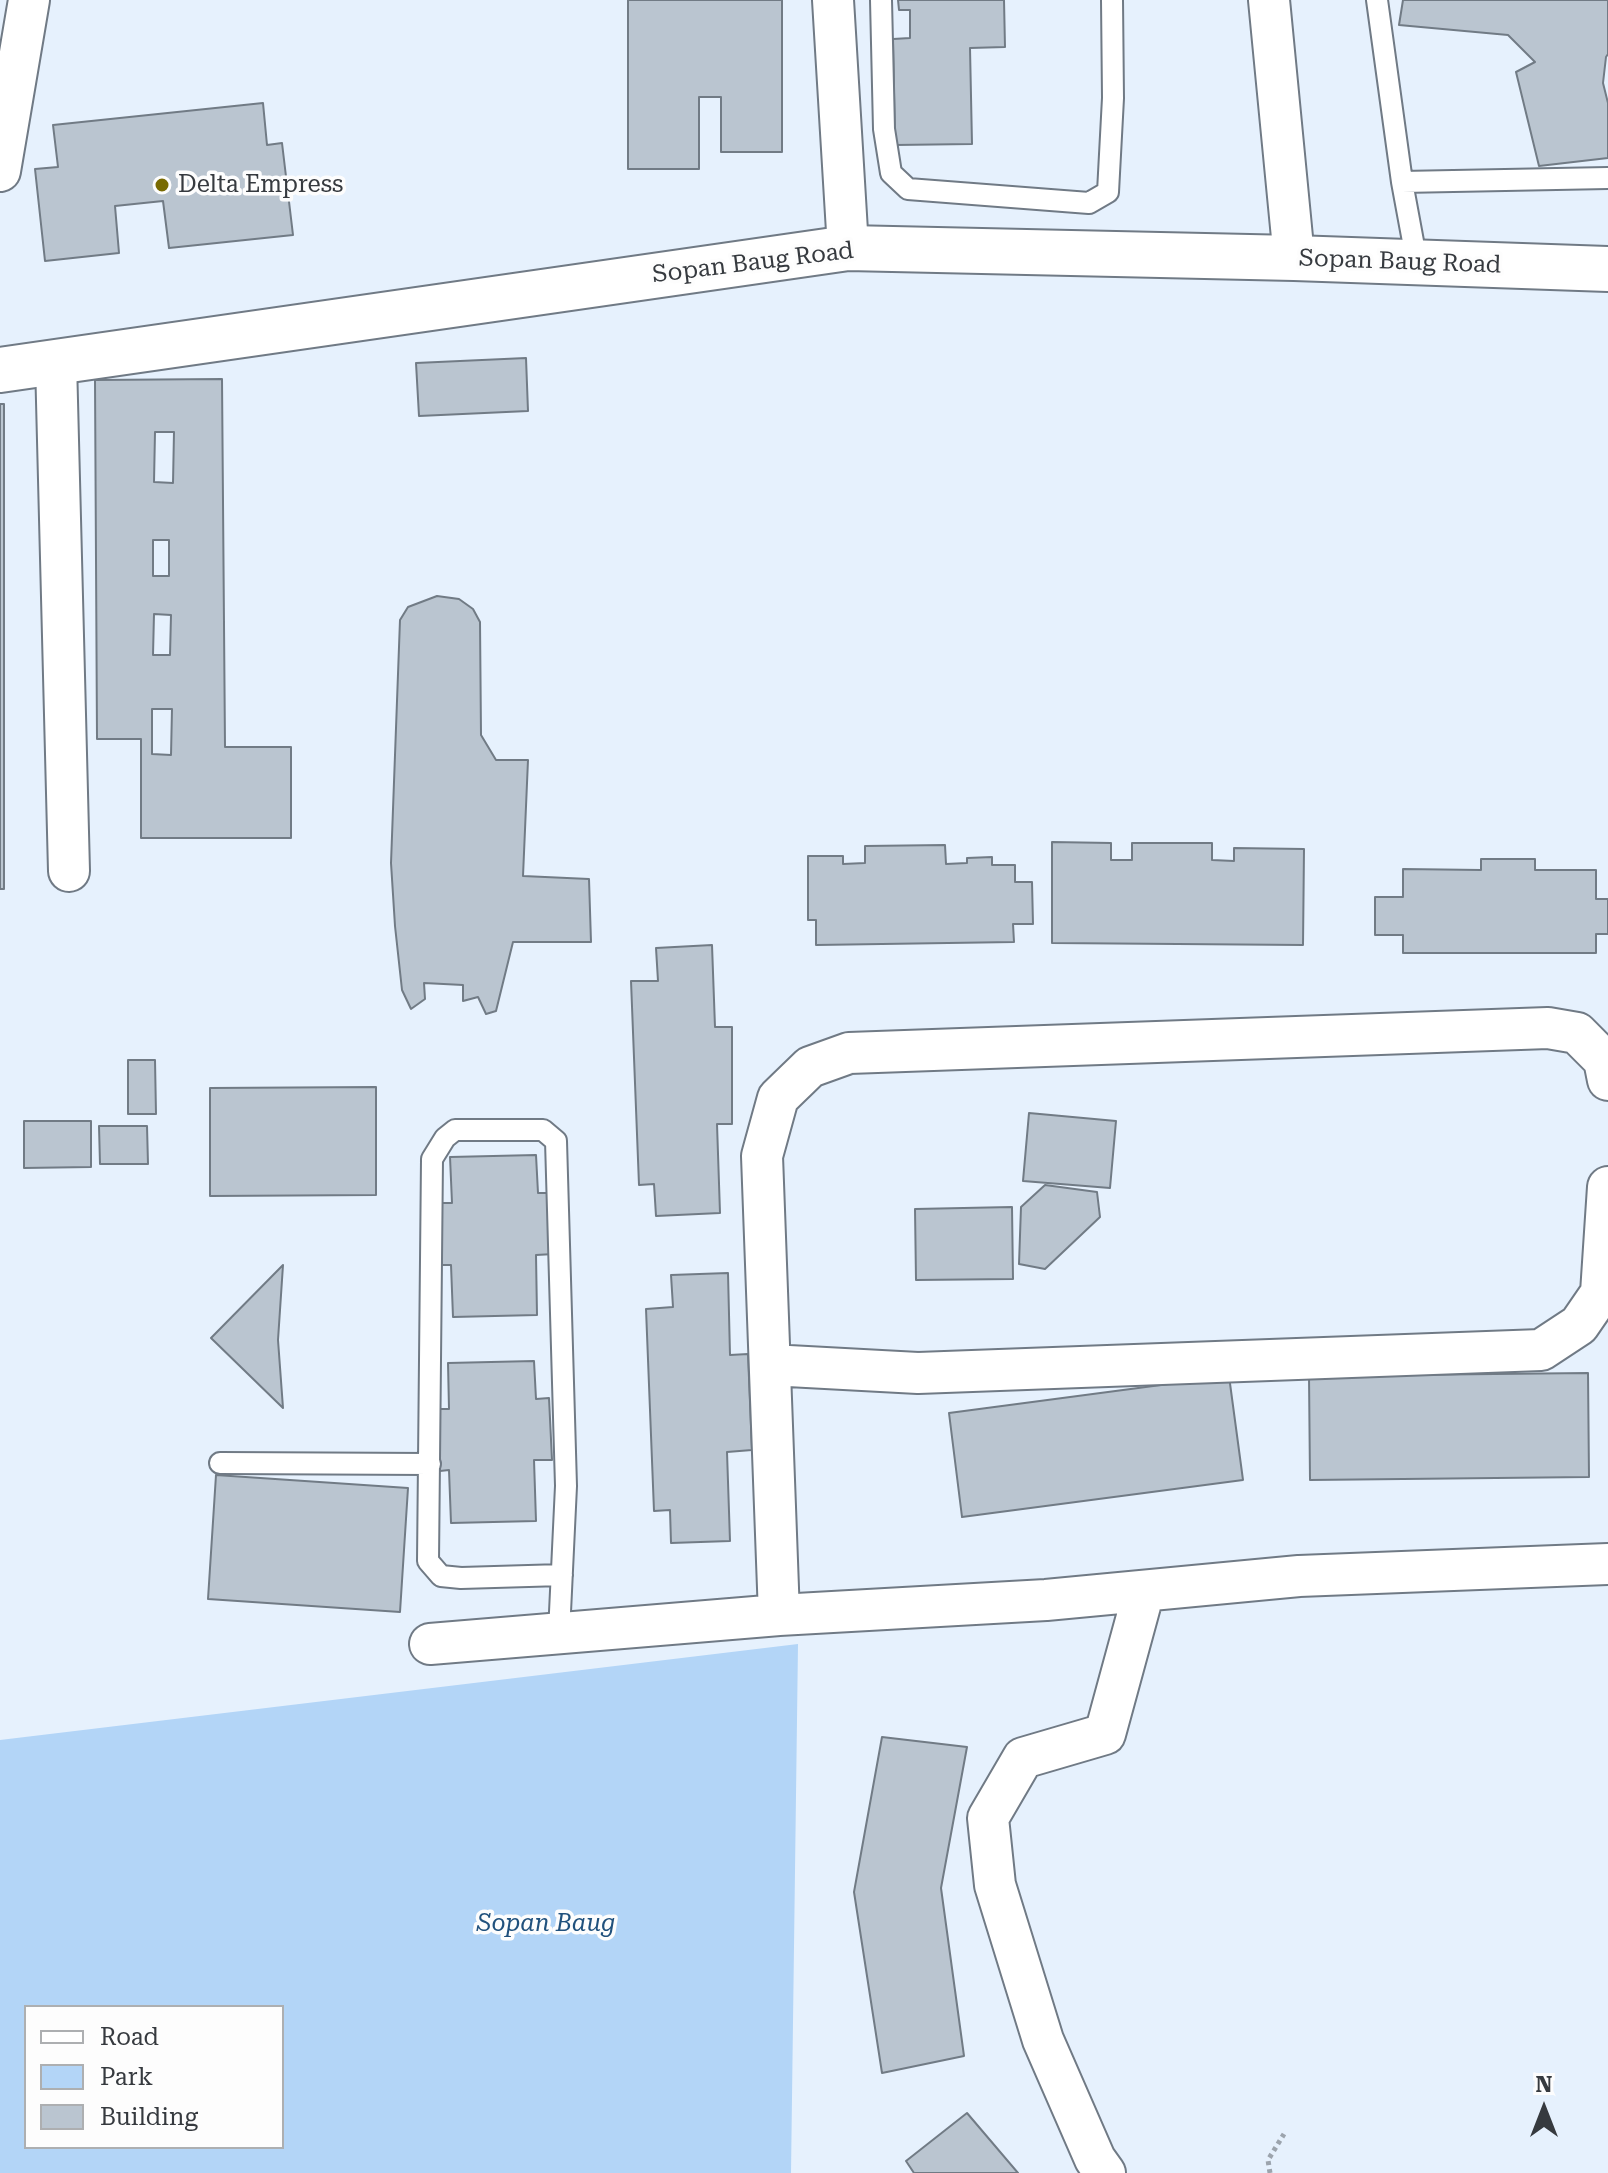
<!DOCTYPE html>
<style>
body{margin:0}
#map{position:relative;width:1608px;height:2173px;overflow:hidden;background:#e6f1fd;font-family:"Roboto Serif",serif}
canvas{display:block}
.legend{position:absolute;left:24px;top:2005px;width:260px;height:144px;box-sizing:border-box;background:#fdfdfd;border:2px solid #adafb1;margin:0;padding:10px 14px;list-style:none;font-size:24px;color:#363a3f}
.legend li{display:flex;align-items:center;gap:16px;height:40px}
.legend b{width:40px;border:2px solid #adafb1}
.north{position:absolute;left:1504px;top:2069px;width:80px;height:80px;-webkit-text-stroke:6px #fdfdfd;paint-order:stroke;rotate:0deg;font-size:22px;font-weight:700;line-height:32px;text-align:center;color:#363a3f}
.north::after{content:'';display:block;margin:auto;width:28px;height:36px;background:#363a3f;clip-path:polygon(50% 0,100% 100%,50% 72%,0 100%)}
</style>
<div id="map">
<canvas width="1608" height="2173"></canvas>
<ul class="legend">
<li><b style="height:10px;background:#fff"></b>Road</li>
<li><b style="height:22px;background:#b3d5f7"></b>Park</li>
<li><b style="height:22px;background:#bac5d0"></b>Building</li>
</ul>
<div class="north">N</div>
</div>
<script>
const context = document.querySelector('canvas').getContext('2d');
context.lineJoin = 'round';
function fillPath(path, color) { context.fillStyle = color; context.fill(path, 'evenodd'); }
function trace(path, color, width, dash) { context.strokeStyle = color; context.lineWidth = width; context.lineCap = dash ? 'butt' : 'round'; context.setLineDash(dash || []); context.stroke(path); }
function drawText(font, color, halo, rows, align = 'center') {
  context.font = font + ' "Roboto Serif",serif'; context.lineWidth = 7; context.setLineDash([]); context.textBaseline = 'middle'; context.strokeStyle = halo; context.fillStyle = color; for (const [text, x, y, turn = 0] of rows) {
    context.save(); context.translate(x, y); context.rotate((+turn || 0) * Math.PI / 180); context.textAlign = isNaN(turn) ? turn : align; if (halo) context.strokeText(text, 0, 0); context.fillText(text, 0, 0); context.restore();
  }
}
const green = new Path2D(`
 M798,1644L791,2173H0V1740ZM26,2007H282V2147H26Z`);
const building = new Path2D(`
 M628,0H782V152H721V97H699V169H628Z
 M898,0H1004L1005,47L970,48L972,144L895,145L893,39L910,38V10H899Z
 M1403,0H1608V54L1606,57L1603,83L1608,103V158L1539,166L1516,72L1535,62L1508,35L1399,25Z
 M263,103L267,145L282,143L293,235L169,248L163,201L115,206L119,253L45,261L35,169L58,167L53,125Z
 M526,358L528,411L419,416L416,363Z
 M222,379L225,747H291V838H141V739H97L95,380ZM155,432H174L173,483L154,482ZM153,540H169V576H153ZM154,614L171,615L170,655H153ZM152,709H172L171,755L152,754Z
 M0,404H4V889H0Z
 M437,596L459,599L473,609L480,622L481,735L496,760H528L523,876L589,879L591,942H513L496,1011L486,1014L478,997L463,1001V985L424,983L425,999L411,1009L402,990L395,926L391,863L400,620L408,607Z
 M1052,842L1111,843V860H1132V843H1212V860L1234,861V848L1304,849L1303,945L1052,943Z
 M945,845L946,864L967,863V858L992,857V865H1015V882H1032L1033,924H1013L1014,942L816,945V920H808V856H843V864L865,863V846Z
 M1481,859H1535V870H1596V899H1608V934H1596V953H1403V935H1375V897H1403V869L1481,870Z
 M712,945L715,1027H732V1124H717L720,1213L656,1216L654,1184L639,1185L631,981H658L656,948Z
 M128,1060H155L156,1114H128Z
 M376,1087V1195L210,1196V1088Z
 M1029,1113L1116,1121L1110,1188L1023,1181Z
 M24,1121H91V1167L24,1168Z
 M99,1126H147L148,1164H100Z
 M536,1155L538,1193H552L554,1254L536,1255L537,1315L453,1317L451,1265H442L441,1203H452L450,1157Z
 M1045,1185L1097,1192L1100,1217L1045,1269L1019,1264L1021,1207Z
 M1012,1207L1013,1279L916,1280L915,1209Z
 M283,1265L278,1340L283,1408L211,1338Z
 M728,1273L730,1355L748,1354L752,1450L727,1452L730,1541L671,1543L670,1510L654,1511L646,1309L673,1307L671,1275Z
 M534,1361L536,1399L549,1398L552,1460H534L536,1521L451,1523L449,1470L440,1471L439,1409H449L448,1363Z
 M1588,1373L1589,1477L1310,1480L1309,1376Z
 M1229,1376L1243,1480L962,1517L949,1413Z
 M216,1475L408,1488L400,1612L208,1599Z
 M882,1737L967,1747L941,1888L964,2056L882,2073L854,1892Z
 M967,2113L1018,2173H914L906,2161Z`);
const path = new Path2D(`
 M1270,2173L1268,2160L1284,2134`);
const lane = new Path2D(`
 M881,0L884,129L891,173L908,189L1089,203L1108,192L1113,98L1112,0
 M1377,0L1402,182L1417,263
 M1402,182L1608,178
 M220,1463L430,1464
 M559,1633L566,1486L556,1141L543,1130H455L445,1138L432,1159L428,1561L441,1576L461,1578L562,1575`);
const street = new Path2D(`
 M833,0L848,248
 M1269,0L1294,258
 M0,171L29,0
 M56,362L69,871
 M770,1365L918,1373L1541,1350L1579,1325L1601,1293L1608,1187
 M779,1615L762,1156L778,1098L810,1067L849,1053L1548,1028L1577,1033L1604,1060L1608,1080
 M430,1644L779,1615L1046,1600L1299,1576L1608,1564
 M1105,2173L1095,2159L1043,2040L995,1885L988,1818L1023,1758L1105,1734L1144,1591`);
const secondary = new Path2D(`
 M0,370L848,248L1294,258L1608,269`);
const markers = [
 [162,185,8,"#786a01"]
];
const poiNames = [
 ["Delta Empress",178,185]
];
const streetNames = [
 ["Sopan Baug Road",1400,262,2],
 ["Sopan Baug Road",753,263,-7]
];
const parkNames = [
 ["Sopan Baug",546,1924]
];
fillPath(green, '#b3d5f7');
fillPath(building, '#bac5d0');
trace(building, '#717b85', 2);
trace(lane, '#707a85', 24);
trace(street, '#707a85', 44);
trace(secondary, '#707a85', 48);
trace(path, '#9ca4ad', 5, [4, 4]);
trace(lane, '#fff', 20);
trace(street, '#fff', 40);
trace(secondary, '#fff', 44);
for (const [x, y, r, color] of markers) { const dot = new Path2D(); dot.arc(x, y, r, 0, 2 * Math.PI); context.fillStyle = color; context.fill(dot); trace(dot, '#fdfdfd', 3); }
drawText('24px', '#363a3f', '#fdfdfd', poiNames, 'left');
drawText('24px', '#363a3f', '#fdfdfd', streetNames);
drawText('italic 24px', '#20517d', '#fdfdfd', parkNames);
</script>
